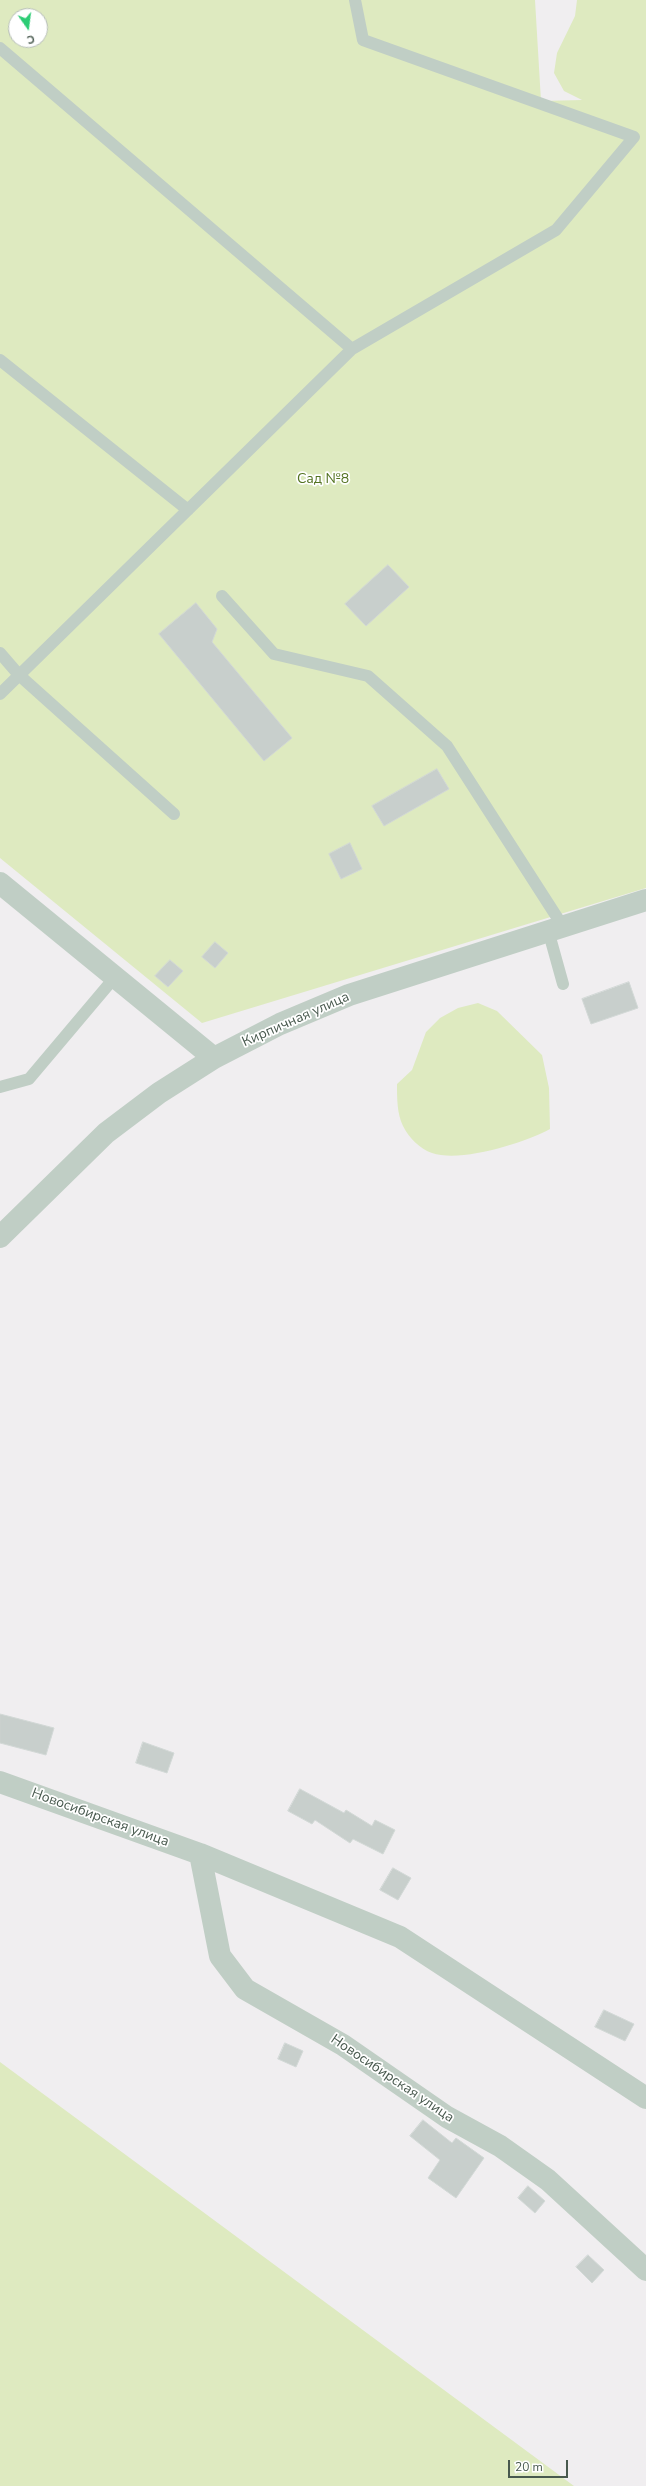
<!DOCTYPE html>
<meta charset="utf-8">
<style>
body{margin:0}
#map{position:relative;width:646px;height:2486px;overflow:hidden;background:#f0eef0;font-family:"Nunito Sans",sans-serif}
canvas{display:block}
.north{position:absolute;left:8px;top:8px;width:40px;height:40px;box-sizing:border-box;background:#fff;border:1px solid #b6bdb8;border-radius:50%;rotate:166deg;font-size:11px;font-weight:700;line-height:16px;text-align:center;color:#48594e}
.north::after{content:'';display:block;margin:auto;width:14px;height:18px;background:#2ccc74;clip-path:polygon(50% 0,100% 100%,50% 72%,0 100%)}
.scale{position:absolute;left:508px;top:2460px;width:60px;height:18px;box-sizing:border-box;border:2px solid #48594e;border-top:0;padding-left:5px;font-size:12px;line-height:14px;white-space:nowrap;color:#48594e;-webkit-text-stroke:3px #fff;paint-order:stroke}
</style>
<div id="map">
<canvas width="646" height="2486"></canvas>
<div class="north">С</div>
<div class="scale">20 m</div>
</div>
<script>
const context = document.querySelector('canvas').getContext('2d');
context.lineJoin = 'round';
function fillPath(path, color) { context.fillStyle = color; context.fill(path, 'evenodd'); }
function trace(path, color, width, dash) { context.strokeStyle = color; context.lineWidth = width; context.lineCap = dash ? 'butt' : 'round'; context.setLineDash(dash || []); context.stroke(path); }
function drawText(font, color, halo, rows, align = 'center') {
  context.font = font + ' "Nunito Sans",sans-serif'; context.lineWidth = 3.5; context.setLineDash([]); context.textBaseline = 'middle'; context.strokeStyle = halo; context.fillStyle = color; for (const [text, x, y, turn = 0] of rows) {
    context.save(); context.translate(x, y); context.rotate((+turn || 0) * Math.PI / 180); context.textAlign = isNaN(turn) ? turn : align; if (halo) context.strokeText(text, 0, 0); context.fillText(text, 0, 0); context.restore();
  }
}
const green = new Path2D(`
 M0,0H535L541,101L582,100L564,91L554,73L557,53L575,16L577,0H646V888L202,1023L0,858ZM16,16H40V40H16Z
 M478,1003L497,1011L542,1055L549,1088L550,1129C524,1143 461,1163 432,1153C420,1149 409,1138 403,1126C397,1114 397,1098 397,1084L412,1070L426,1032L440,1018L458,1008Z
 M0,2062L574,2486H0Z`);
const building = new Path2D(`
 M388,565L409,587L366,626L345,604Z
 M196,603L217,629L212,642L292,738L264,761L159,634Z
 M437,769L449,789L384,826L372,806Z
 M350,843L362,869L341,879L329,854Z
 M215,942L228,953L215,968L202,957Z
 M170,960L183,971L168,987L155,976Z
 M629,982L638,1008L591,1024L582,999Z
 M0,1714L54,1728L46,1755L0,1743Z
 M143,1742L174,1753L167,1773L136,1763Z
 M300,1789L344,1813L346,1810L372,1826L375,1820L395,1830L383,1854L353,1839L350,1843L315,1820L312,1824L288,1811Z
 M393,1868L411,1878L398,1900L380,1890Z
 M604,2010L634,2024L625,2041L595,2027Z
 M285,2043L303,2051L296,2067L278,2059Z
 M423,2120L452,2143L456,2138L484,2158L456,2198L428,2178L440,2160L410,2136Z
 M528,2186L545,2201L535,2213L518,2198Z
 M588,2255L604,2270L592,2283L576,2267Z`);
const service = new Path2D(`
 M0,48L352,349
 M0,360L188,510
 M222,596L274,654L368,676L447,746L562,925
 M0,653L19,675L174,814
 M0,694L352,349L556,230L634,137L363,40L355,0
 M548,930L563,984
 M0,1087L29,1079L115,977`);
const minor = new Path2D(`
 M0,883L214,1058
 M0,1237L106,1133L159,1093L214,1058L280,1024L349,995L646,900
 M0,1782L200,1854L400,1937L646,2098
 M200,1854L220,1956L245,1989L343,2045L447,2117L500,2146L548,2180L646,2270`);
const parkNames = [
 ["Сад №8",323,480]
];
const streetNames = [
 ["Кирпичная улица",296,1020,-24],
 ["Новосибирская улица",100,1818,20],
 ["Новосибирская улица",392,2079,34]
];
fillPath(green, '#deeac0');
fillPath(building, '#c8cfcc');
trace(building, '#d2d8d6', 1);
trace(service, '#c0cec5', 12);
trace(minor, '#c0cec5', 22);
drawText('14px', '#527220', '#fff', parkNames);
drawText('14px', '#48594e', '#fff', streetNames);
</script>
